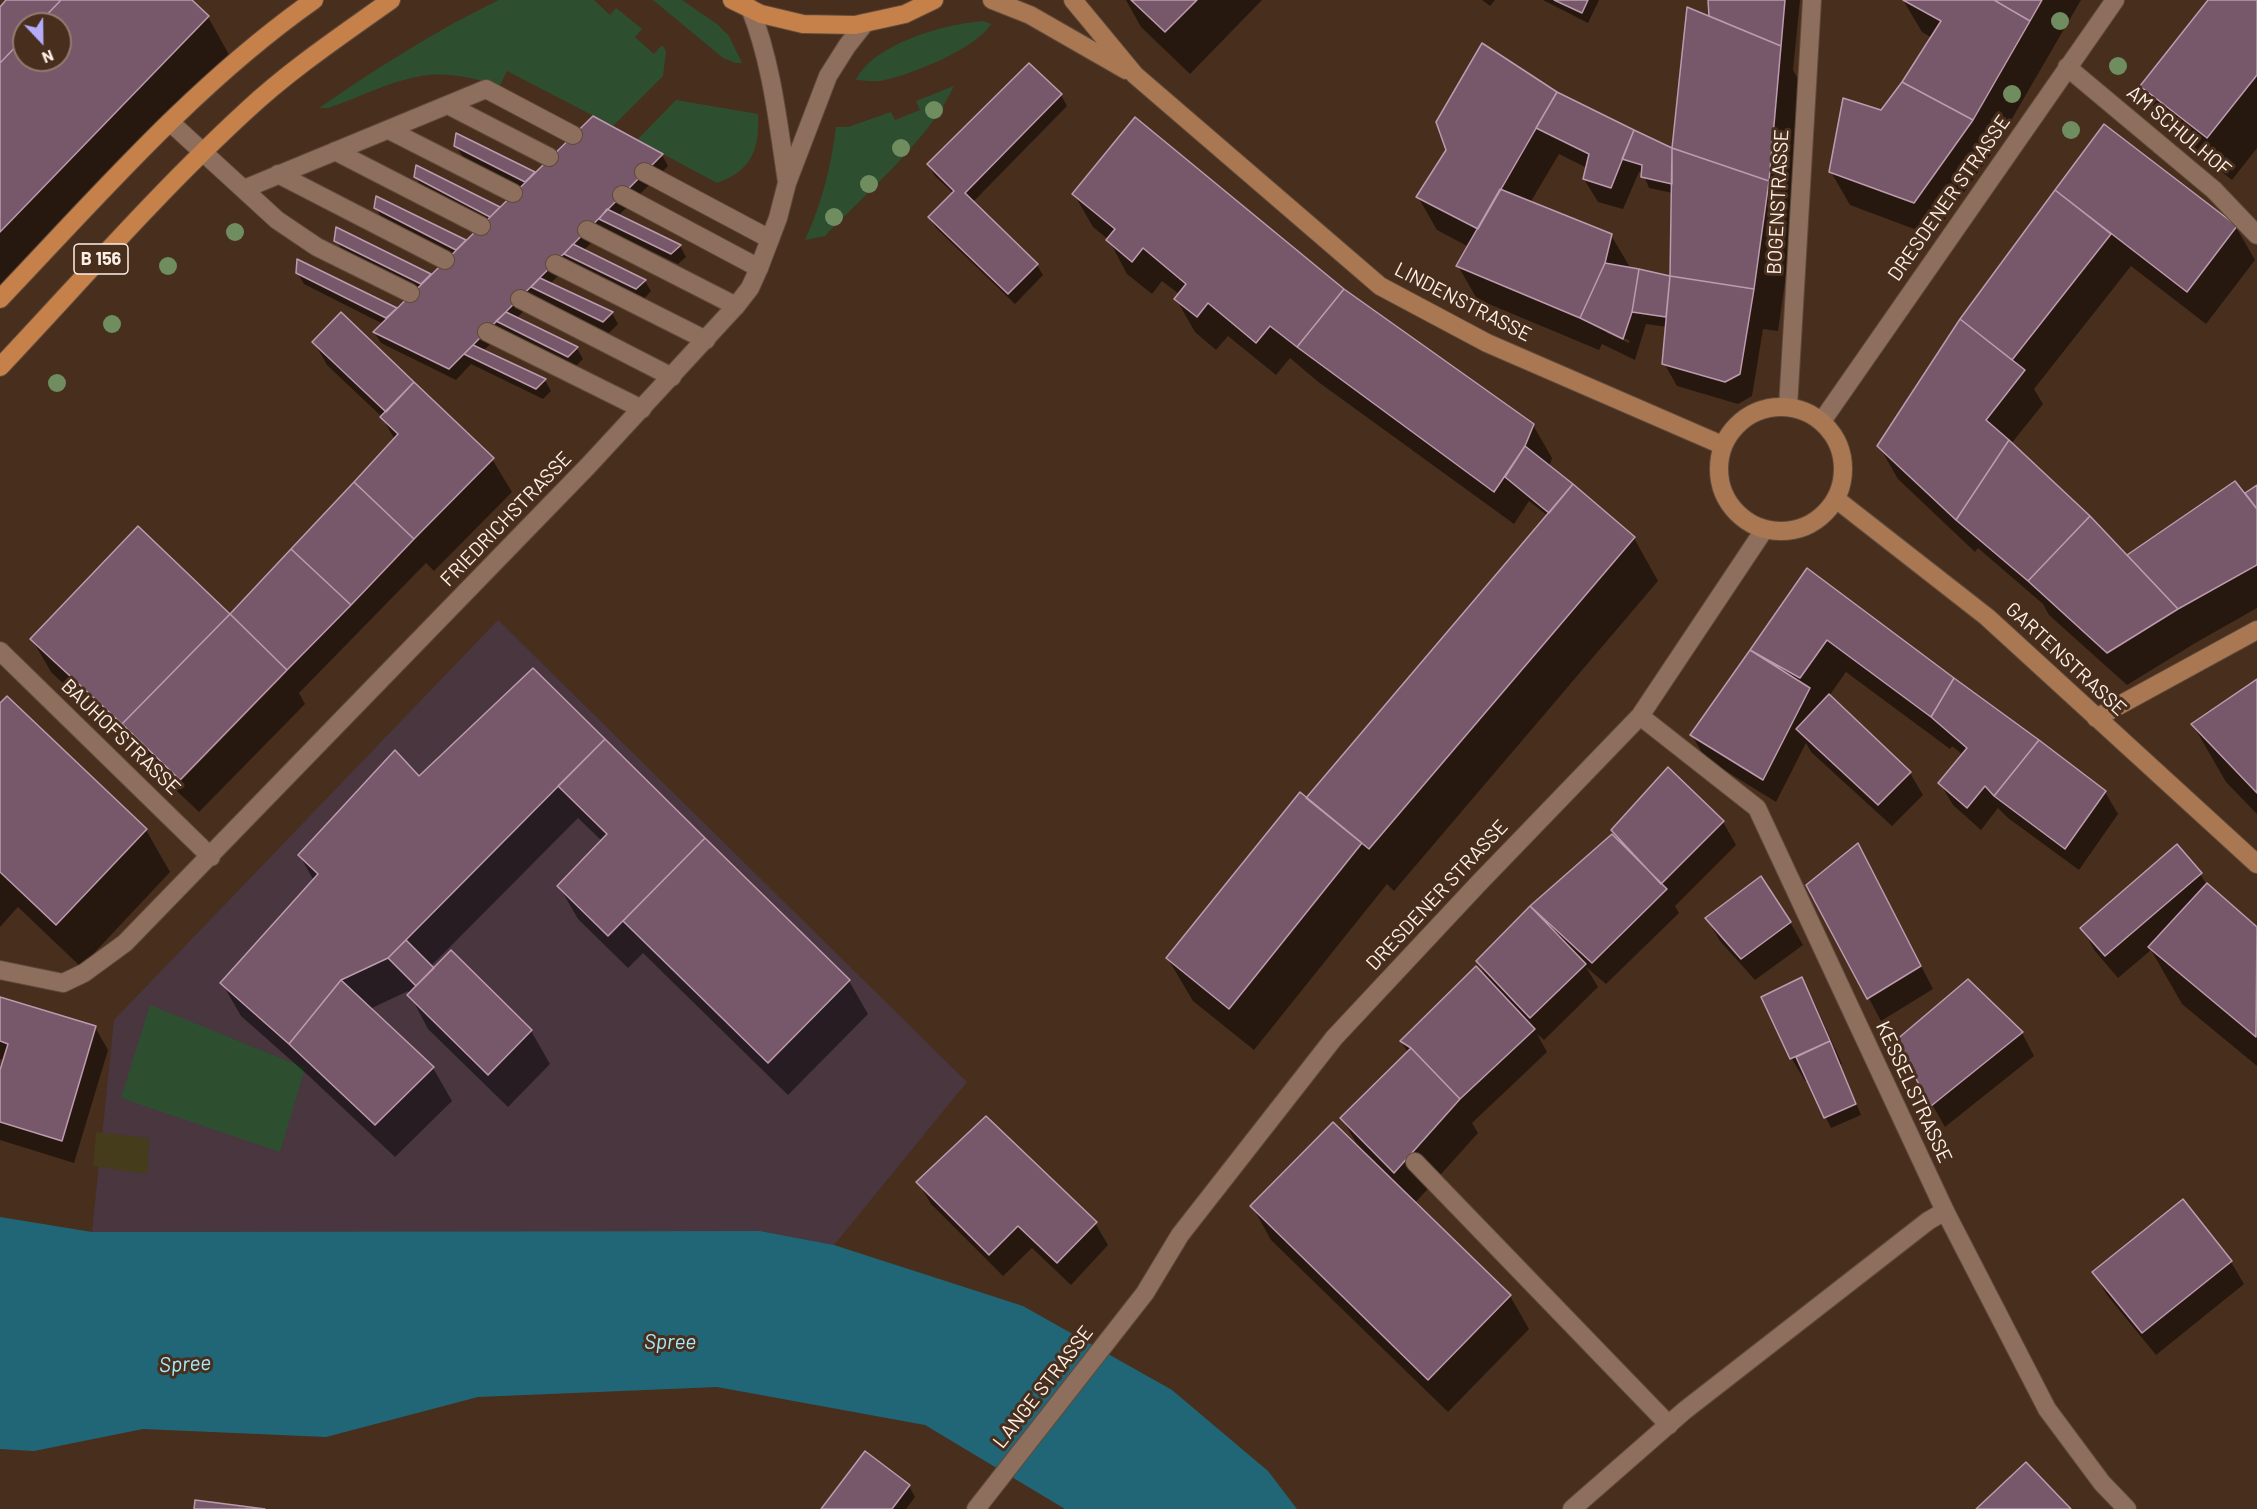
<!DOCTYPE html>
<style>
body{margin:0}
#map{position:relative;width:2257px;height:1509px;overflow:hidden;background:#482e1d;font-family:Barlow,sans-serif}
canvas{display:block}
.north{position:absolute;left:12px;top:12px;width:60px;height:60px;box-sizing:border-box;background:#482e1d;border:2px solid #917c6e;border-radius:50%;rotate:158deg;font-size:16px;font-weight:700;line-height:24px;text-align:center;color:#fef0e7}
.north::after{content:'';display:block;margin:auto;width:21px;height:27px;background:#b5acf8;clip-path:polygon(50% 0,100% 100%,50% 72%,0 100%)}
</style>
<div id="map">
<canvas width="2257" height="1509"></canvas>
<div class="north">N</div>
</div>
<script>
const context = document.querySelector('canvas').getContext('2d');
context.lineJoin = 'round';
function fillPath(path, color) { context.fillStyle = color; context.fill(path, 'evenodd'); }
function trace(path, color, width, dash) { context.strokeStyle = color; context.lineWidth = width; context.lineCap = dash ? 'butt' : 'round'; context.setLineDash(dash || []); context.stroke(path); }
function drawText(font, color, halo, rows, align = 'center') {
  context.font = font + ' Barlow,sans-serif'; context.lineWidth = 6; context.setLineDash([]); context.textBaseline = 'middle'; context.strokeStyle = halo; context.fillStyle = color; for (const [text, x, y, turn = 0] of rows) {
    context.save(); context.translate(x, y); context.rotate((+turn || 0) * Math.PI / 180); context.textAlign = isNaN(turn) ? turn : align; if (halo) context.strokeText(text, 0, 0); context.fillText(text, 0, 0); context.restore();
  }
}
const education = new Path2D(`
 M498,620L967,1082L834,1245L760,1231L92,1232L114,1020Z`);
const green = new Path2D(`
 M499,0H594L610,15L616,8L642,29L635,37L654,54L662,45L666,51L663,76L613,126L507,71L500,85C475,79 448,71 421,76C389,81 359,98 328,108H319C379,67 433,32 499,0Z
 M653,0H682L717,24L729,36L742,63H736L723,58Z
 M983,21L991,24C976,49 909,76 880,81C873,82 864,80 856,80C874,43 946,24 983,21Z
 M954,86C929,140 866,193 825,236L805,240C822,203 831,167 836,127H848L891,112L895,120L920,110L916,101Z
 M676,100L758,114C760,148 752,171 717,183L637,140Z
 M150,1005L305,1068L280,1152L121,1098Z`);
const sand = new Path2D(`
 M96,1132L149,1138L147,1174L93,1166Z`);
const water = new Path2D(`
 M0,1217L92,1232L760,1231L834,1245L1023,1306L1172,1390L1268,1471L1297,1509H1065L925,1425L717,1387L478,1397L326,1437L143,1429L34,1451L0,1449Z`);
const shadow = new Path2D(`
 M8,0H190L208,17L232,60L0,300V9ZM24,24H60V60H24Z
 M1126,0H1262L1190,74L1141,27Z
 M1482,0H1495L1490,6Z
 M1543,0H1599L1588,23Z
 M1709,0H1800L1793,70L1804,90L1793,225L1778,331L1763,329L1752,396L1738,404L1677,386L1664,363L1667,327L1646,324L1635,360L1602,344L1599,350L1477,299L1458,266L1469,247L1437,230L1418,197L1556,93L1674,151L1713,19ZM1559,154L1587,168L1584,179L1598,202L1623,209L1639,172L1643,173L1649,188L1673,193L1672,278L1631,269L1611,235L1530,203ZM1607,330L1630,341L1629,343L1607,333Z
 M1903,0H2081L1992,153L1933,236L1850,205L1831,172L1903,83L1932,38L1922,32Z
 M2210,0H2257V148L2232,180L2167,129L2142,87Z
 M1029,65L1061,95L1067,106L973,202L1037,265L1043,275L1015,304L936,228L929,217L953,193L935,176L928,165Z
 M2104,126L2236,227L2255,260L2206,324L2131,266L2034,389L2043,404L2011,444L2127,557L2234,483L2255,507L2247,493L2257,486V608L2197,642L2127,685L2049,615L2043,604L1978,548L1975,552L1898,479L1879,446L1961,320Z
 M458,135L535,174L662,155L668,166L618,216L680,246L686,257L678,264L605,229L583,251L645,281L651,291L643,300L570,264L550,284L612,313L618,324L609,333L537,297L516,319L577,348L583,359L575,367L503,332L483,351L545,380L551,391L543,399L471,364L456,380L381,343L374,332L383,324L304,284L297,272L298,262L397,310L418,289L343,252L336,240L338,229L432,276L453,255L382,219L376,208L377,198L466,242L487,222L422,188L416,177L417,167L500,209L522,188L463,157L456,146Z
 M1074,194L1344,290L1533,425L1552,458L1549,467L1634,538L1658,581L1394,891L1387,884L1254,1050L1193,1001L1168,959L1307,800L1548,516L1529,501L1514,524L1317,381L1290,358L1276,375L1228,336L1216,350L1195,332L1176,299L1179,294L1162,281L1152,294L1127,274L1109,240L1093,227Z
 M314,342L492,459L512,492L434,571L426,563L299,693L305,704L199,812L51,672L32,639L235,621L395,440L382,417L327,365ZM280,675L282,677L175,787L173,784Z
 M1807,570L2105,792L2118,814L2079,870L2008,818L1998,808L1981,830L1953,805L1940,783L1963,755L1952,746L1950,749L1846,672L1829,696L1910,773L1923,795L1892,826L1811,752L1806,743L1776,802L1705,758L1692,735Z
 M533,670L849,981L868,1014L788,1095L643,953L628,968L578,919L559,886L602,841L578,818L430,967L531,1031L550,1064L508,1107L428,1029L408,991L370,1009L433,1068L452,1101L395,1157L310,1077L241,1016L222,983L314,881L300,856L419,778Z
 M2257,681V814L2226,782L2193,725Z
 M0,706L146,830L170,872L81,967L18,907L0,927Z
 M1668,770L1723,822L1736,845L1675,906L1679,913L1606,984L1586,967L1598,987L1544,1040L1537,1034L1547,1052L1472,1123L1478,1133L1415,1203L1510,1296L1529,1329L1448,1412L1271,1240L1252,1206L1359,1148L1342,1118L1408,1053L1401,1041L1487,978L1478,962L1532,907L1621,844L1613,831Z
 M1858,845L1933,989L1881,1021L1808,885Z
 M2200,874L2207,885L2257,929V1066L2182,1004L2151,950L2118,978L2095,951L2082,928Z
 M1707,919L1790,922L1803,945L1755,980L1720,941Z
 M1801,979L1814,1002L1842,1064L1840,1065L1861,1115L1831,1128L1808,1080L1805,1081L1792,1059L1763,997Z
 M1968,981L2022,1033L2034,1056L1945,1127L1896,1041Z
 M0,999L95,1027L108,1050L74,1163L0,1140V1076L5,1061L0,1059Z
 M918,1182L1095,1223L1108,1245L1071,1285L1032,1248L1003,1276L931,1204Z
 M2231,1262L2244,1284L2156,1355L2107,1295L2094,1272Z
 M865,1453L909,1486L915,1497L906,1509H823Z`);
const building = new Path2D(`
 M6,0H61L38,24H24V38L0,63V7Z
 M61,0H192L209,16L0,232V63L24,38V60H60V24H38Z
 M1131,0H1197L1165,32Z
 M1554,0H1588L1582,13Z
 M1708,0H1785L1781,46L1709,16Z
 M1903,0H1994L2030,21L1973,120L1902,82L1941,21Z
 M1994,0H2042L2030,21Z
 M2208,0H2257V75L2207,138L2140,86Z
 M1687,7L1781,46L1769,181L1672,148Z
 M1482,43L1557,92L1478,229L1416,197L1446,150L1436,122Z
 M1029,63L1062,94L965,193L1038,264L1008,294L928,217L954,191L927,164Z
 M1902,82L1973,120L1914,203L1829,172L1843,98L1881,110Z
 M1557,92L1634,130L1611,188L1583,179L1589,154L1536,128Z
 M593,116L663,154L449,369L373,332Z
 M1135,117L1344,289L1297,347L1270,326L1256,343L1208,303L1197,317L1174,299L1186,284L1143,248L1132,262L1106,240L1115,229L1072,194Z
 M2104,124L2237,226L2187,292L2055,190Z
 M1634,130L1672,148V184L1641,177L1642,165L1622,159Z
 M456,133L535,172L525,182L454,146Z
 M1672,148L1769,181L1754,289L1670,276Z
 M416,165L500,207L490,217L414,177Z
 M1500,189L1612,234L1605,263L1580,318L1456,266Z
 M2055,190L2111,234L2012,360L1960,319Z
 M376,196L466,240L456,250L374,208Z
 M607,209L681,245L671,254L599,219Z
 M336,227L431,274L421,284L334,241Z
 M573,244L646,280L636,289L564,254Z
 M297,259L397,308L386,318L296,273Z
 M1605,263L1639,269L1632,312L1623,339L1580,318Z
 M1639,269L1670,276L1666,317L1632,312Z
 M1670,276L1754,289L1740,374L1725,382L1662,364Z
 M540,278L613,312L603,322L531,287Z
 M1344,289L1534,424L1525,446L1494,492L1297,347Z
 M341,312L414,382L386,412L312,342Z
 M506,312L578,347L568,357L496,321Z
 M1960,319L2025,370L1986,420L2009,440L1956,520L1877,446Z
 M473,345L546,379L536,389L464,354Z
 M414,382L494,458L414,539L354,482L398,434L380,417Z
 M2009,440L2090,516L2028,581L1956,520Z
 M1525,446L1573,484L1549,513L1505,477Z
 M2235,481L2257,509V565L2178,609L2127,555Z
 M354,482L414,539L351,605L291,549Z
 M1573,484L1635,537L1369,849L1306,798Z
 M2257,485V509L2245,493Z
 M2090,516L2178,609L2107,653L2028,581Z
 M138,526L230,614L122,724L30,639Z
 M291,549L351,605L287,670L230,614Z
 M1807,568L1954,678L1931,717L1827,640L1800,678L1750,650Z
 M230,614L287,670L180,780L122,724Z
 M1750,650L1810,688L1763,780L1690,735Z
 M533,668L605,739L388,958L341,980L289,1044L220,983L318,874L298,855L395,750L419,776Z
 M1954,678L2039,740L1994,796L1985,786L1967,808L1938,783L1967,748L1931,717Z
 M2257,679V793L2191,724Z
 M1829,694L1911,772L1878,805L1796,729Z
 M7,696L147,829L56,925L0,872V703Z
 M605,739L705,838L608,936L557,886L607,834L558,786Z
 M2039,740L2106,791L2065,849L1994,796Z
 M1668,767L1724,821L1661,884L1611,830Z
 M1300,792L1362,843L1229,1009L1166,958Z
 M1612,834L1667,889L1592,963L1530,906Z
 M705,838L850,980L768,1063L623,921Z
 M1858,843L1921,966L1867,999L1806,885Z
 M2177,844L2202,873L2105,956L2080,928Z
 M1761,876L1791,922L1741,959L1705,918Z
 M2207,883L2257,927L2256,1037L2148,947Z
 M1530,906L1586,964L1530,1018L1476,961Z
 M406,940L434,968L416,986L388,958Z
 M451,950L532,1030L488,1075L407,995Z
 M1476,966L1535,1029L1460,1099L1411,1048L1400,1041Z
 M1802,977L1830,1041L1790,1059L1761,997Z
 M1968,979L2023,1032L1931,1106L1895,1041Z
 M341,980L434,1067L375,1125L289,1044Z
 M0,997L96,1026L62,1141L0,1122V1070L8,1044L0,1041Z
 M1830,1041L1856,1104L1824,1118L1796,1057Z
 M1411,1048L1460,1099L1394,1173L1340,1118Z
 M986,1116L1097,1222L1057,1263L1018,1226L989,1255L916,1182Z
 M1333,1122L1511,1295L1428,1380L1250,1206Z
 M2183,1199L2232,1261L2142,1333L2092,1272Z
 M865,1451L910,1485L892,1509H821Z
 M2026,1462L2071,1509H1976Z
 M195,1500L265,1509H194Z`);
const lane = new Path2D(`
 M448,105L549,157
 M170,122L277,220L317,247L410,293
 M389,130L513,193
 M335,151L481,226
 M644,172L770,239
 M278,174L445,260
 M244,189L486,89L573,135
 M622,195L759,268
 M587,230L736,306
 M555,264L706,340
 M520,299L672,377
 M487,332L642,409
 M1415,1162L1669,1425
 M1572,1509L1684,1411L1928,1221L1945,1211`);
const street = new Path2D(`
 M750,8C772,63 778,123 787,182
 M2067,67L2214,190L2257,235
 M1788,407L1812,0
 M1822,421L2115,0
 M0,651L211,857
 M1640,716L1757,808L1945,1211L2047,1409L2102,1483L2127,1509
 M0,970L63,983L84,973L125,943L588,466L736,306L750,288L759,268L778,218L787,183L828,76L847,46L865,23
 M976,1509L1145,1293L1180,1235L1334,1038L1478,884L1640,716L1764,530`);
const secondary = new Path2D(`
 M992,0L1030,15L1126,70
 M1073,0L1135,75L1380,286L1487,343L1722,445
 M1719 469a62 62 0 1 1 124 0a62 62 0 1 1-124 0Z
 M1836,499L1987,617L2257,864
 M2096,718L2257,630`);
const primary = new Path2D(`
 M732,0L761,14L803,24L855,25L905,14L934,0
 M0,299C99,195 196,83 314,0
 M0,367C81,281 159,191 246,111C291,69 342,35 391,0`);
const trees = [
 [2060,21],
 [2118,66],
 [2012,94],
 [934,110],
 [2071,130],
 [901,148],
 [869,184],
 [834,217],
 [235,232],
 [168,266],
 [112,324],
 [57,383]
];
const shields = [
 [101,259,54]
];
const shieldNames = [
 ["B 156",101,259]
];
const streetNames = [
 ["AM SCHULHOF",2179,131,40],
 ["DRESDENER STRASSE",1949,198,-55],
 ["BOGENSTRASSE",1778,202,-87],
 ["LINDENSTRASSE",1463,302,27],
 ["FRIEDRICHSTRASSE",506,519,-46],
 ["GARTENSTRASSE",2066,659,43],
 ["BAUHOFSTRASSE",121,737,44],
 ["DRESDENER STRASSE",1437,895,-47],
 ["KESSELSTRASSE",1914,1092,65],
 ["LANGE STRASSE",1043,1387,-52]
];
const waterNames = [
 ["Spree",670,1342],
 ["Spree",185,1364,-3]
];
fillPath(education, '#49363f');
fillPath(green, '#2d4f30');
fillPath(sand, '#453c1c');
fillPath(water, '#216677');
fillPath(shadow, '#0007');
fillPath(building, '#77586a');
trace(building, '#bd9baf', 1.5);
trace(lane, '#604a3b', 20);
trace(street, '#604a3b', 20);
trace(secondary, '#604a3b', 20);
trace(primary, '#604a3b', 20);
trace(lane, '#8e6f5d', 18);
trace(street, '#8e6f5d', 18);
trace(secondary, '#a97853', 18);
trace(primary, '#c58149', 18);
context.fillStyle = '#708d60';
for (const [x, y] of trees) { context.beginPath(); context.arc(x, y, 9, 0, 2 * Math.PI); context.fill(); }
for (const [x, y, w] of shields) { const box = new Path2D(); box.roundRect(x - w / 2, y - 15, w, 30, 4.5); context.fillStyle = '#482e1d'; context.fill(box); trace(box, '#fef0e7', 1.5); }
drawText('bold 18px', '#fef0e7', null, shieldNames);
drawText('20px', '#fef0e7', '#482e1d', streetNames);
drawText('italic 21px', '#a7eafe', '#482e1d', waterNames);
</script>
